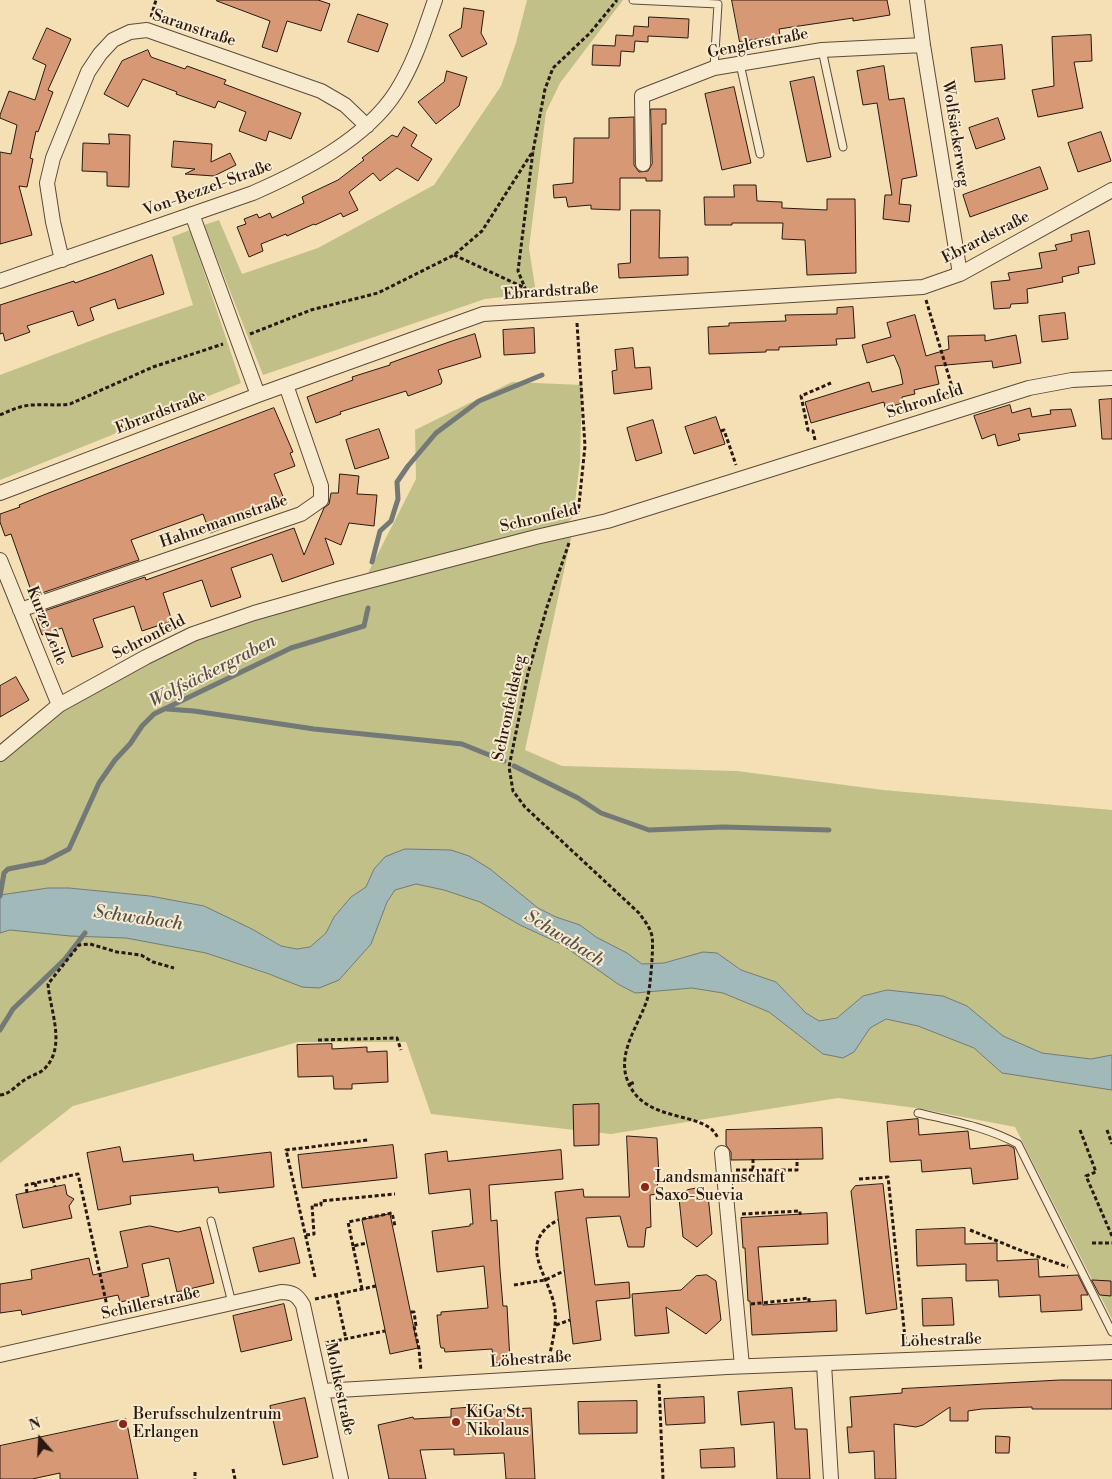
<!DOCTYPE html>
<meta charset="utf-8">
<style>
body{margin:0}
#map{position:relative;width:1112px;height:1479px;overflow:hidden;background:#f5dfb4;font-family:"Libre Bodoni",serif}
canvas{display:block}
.north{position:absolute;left:15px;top:1414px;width:50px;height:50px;-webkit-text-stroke:4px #f8eace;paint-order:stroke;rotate:341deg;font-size:14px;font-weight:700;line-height:20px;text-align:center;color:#2a1911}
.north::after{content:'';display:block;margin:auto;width:18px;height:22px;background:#2a1911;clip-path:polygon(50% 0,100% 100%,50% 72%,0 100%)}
</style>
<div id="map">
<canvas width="1112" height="1479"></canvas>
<div class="north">N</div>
</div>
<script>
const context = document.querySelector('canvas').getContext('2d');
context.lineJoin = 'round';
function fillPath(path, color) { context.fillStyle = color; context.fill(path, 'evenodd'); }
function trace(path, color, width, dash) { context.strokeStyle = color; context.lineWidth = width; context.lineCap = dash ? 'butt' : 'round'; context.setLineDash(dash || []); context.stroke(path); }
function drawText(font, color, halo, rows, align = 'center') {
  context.font = font + ' "Libre Bodoni",serif'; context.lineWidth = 4; context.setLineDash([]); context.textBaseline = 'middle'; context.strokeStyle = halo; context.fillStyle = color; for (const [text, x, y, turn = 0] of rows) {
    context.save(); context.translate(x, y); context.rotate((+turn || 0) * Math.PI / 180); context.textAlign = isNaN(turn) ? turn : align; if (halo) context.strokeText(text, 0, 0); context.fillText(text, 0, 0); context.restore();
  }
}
const green = new Path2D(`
 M527,0H623L560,83L546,112L529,248L536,293L485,299L263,375L204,225L219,220L242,274L318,248L434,185L501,86L516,43Z
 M190,230L241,383L0,480V375L106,335L193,305L172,237Z
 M512,382L582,385L580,461L574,511L572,518L568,522L366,577L416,479L415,430Z
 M573,529L525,750L562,766L737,771L883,790L1112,810V1055L1092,1059L1042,1053L1003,1036L967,1006L943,996L887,990L863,996L837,1018L819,1021L806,1013L776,982L741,970L717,953L684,957L664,963L642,964L627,953L596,937L580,925L556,917L538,908L490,869H374L366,887L351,897L334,917L326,933L310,947L297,949L281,946L252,929L204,906L150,896L69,888H48L0,895V754L59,705L254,613Z
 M416,884L444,890L480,902L520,925L561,944L618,984L635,993L692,988L723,993L769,1012L823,1054L854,1052L870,1028L885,1019L918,1026L974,1048L1002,1073L1112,1090V1319L1015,1127L916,1108L838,1098L611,1134L431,1114L406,1042H298L73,1106L0,1163V933L9,930L70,936L126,938L206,953L282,979L339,980L370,944L387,902L395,890Z`);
const water = new Path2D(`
 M405,849L451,850L469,856L490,869L538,908L556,917L580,925L596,937L627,953L642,964L664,963L703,952L717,953L741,970L776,982L806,1013L819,1021L837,1018L863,996L887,990L943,996L967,1006L1003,1036L1042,1053L1091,1059L1112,1055V1090L1002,1073L974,1048L918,1026L886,1019L870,1028L854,1052L843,1058L823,1054L769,1012L723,993L692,988L635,993L618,984L561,944L520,925L480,902L444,890L416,884L395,890L387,902L371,944L339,980L319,988L302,987L269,974L206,953L126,938L70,936L10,930L0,933V895L48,888H69L150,896L204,906L252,929L281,946L297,949L310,947L326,933L334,917L351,897L366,887L374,869L385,857Z`);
const stream = new Path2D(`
 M372,562L380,531L391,521L398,499L397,482L408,466L436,433L479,401L542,375
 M167,709L194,711L314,729L462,744L504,761
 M514,766L578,798L601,813L649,830L723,827L829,830
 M0,896L4,873L8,869L44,862L69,849L99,783L115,760L130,744L142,726L154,714L291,648L364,626L368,608
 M0,1030L13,1009L65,959L85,933`);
const building = new Path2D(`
 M217,0H318L330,4L321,31L287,21L277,52L262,47L270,21L217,1Z
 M732,0H887L890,15L853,21V18L779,29L780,35L740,42Z
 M464,8L484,11L481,33L487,44L462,57L449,35L461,28Z
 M358,14L388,24L378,52L348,42Z
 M649,17L689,19L688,38L648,36V42L635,41L634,52L621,51L620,66L592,65L593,45L615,46L616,35L633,36L634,26L648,27Z
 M47,28L71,39L48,90L53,92L38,132L36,131L30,158L33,159L27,187L19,186L32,235L0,244V152L11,154L17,125L0,118V115L9,91L35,100L46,65L33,59Z
 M1091,35L1092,61L1074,62L1083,108L1038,117L1032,90L1054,86L1052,37Z
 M1002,45L1005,79L975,82L971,48Z
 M148,50L151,57L185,69L187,66L226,80L224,84L301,113L291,139L269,131L266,141L239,131L246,112L218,101L215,108L176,94L177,92L143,79L128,107L104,94L122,61Z
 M884,66L889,100L904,98L917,176L902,179L899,204L911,205L909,222L883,219L885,195H892L877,103L863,105L857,71Z
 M447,71L467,77L459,106L436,124L418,102L444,82Z
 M814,77L831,157L807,162L790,82Z
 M734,87L751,163L722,170L705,94Z
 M651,109H666V124H662V181H646V178H620V210L591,209V205L568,207L566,197L554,198L553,185L573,183L574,138H609V118L634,117V165L639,172L648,171L652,164Z
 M998,118L1005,139L976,149L969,128Z
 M404,127L417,135L411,146L432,159L418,181L397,168L380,181L373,173L349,192L358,210L343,217L341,213L315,225L314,224L287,236L286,234L261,244L263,251L249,257L237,227L246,224L244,219L257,214L259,218L270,213L272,218L304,203L302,197L338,180L364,160L362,158L392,135L397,137Z
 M1101,132L1111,161L1078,172L1068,143Z
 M109,134L130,135L129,187L107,186V172L82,171L83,143L109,144Z
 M174,141L212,144L211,162L230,153L236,165L214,176L185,174L195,169L172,167Z
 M1040,167L1048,189L970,217L963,195Z
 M734,185H756L757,201L782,202V208L827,210V199H855L856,273L807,275L805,240L782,239L783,223H732V225H705L704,197H734Z
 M631,210H660L659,258L688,257V275L619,278L618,264L630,263Z
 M1089,231L1095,264L1078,267L1079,273L1062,277L1063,282L1027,289L1028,303L1011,304L1010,308L994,309L991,282L1010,280L1008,273L1042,268L1039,253L1057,250L1055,245L1072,241L1071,235Z
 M152,255L164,294L118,309L115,299L90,308L94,320L78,326L73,311L27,326L30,332L5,341L3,333L0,334V305L74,281L75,283L109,271Z
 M853,307L855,338L836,339L837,345L779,347V350H766V352L709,354L708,327L729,326V323L786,321L785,315L837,314V308Z
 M1065,313L1068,339L1042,342L1039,316Z
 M915,315L926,356L949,349L948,336L985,335V341L1016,335L1021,363L993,368L992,361L935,366L939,384L914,390L915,394L902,397L903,403L885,408L884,402L811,423L805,402L869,382L872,392L903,384L900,369L894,355L867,363L862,345L891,337L887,323Z
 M534,328L535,353L504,355L503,330Z
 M475,334L481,357L438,370L442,381L441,384L408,396L406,391L340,412L341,414L316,423L307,397L353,380L352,377L390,365V363L452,341Z
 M633,348L635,368L650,367L652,389L614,394L612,371L617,370L615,350Z
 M1112,399V439H1102L1099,400Z
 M1010,405L1012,413L1030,408L1032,417L1051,414L1050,410L1071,409L1076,426L1018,434L1020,440L998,446L995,434L982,439L974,416Z
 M274,408L293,452L290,453L295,466L274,474L286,504L210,533L203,514L131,540L139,560L33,596L11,534L5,536L0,522V514L20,507L19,505L46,494Z
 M716,417L725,444L694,454L685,427Z
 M653,420L662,453L636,461L627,428Z
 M379,429L389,458L355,469L346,440Z
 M340,474L359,476L357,494L377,495L374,526L349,523L341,545L325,538L334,564L282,582L272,554L231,568L241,597L211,607L202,580L163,593L172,621L142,631L134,606L93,619L103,647L72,657L62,628L42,635L36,618L40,617L38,613L145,577L146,580L294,528L304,555L324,508L329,504L331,493H338Z
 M16,677L29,700L0,717V686Z
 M332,1044V1049L367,1047V1052L387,1051L388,1082L352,1084V1089H334L333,1076L298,1077L297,1045Z
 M599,1104V1145L574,1146L573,1105Z
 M918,1119L919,1135L968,1131L970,1149L1008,1145L1014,1148L1018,1179L973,1184L971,1168L922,1172L921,1160L890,1162L887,1122Z
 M822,1128L823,1159L731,1160V1152L726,1145V1130Z
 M627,1136L657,1138L659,1176L657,1177L658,1194L650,1195L651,1227L646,1228L644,1247H628L620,1216L586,1218L595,1285L629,1282L630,1298L596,1301L601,1340L573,1344L555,1192L583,1189L584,1197H629Z
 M393,1145L397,1178L302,1188L298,1155Z
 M120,1147L123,1162L193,1154L194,1161L271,1152L274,1187L219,1193L218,1187L130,1196L131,1204L98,1210L87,1153Z
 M561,1150L563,1179L489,1185L491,1221L497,1220L500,1270L503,1306H507L510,1361L494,1363L492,1349L445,1352L444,1348H441L440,1344L437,1315H441V1312L488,1308L484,1266L437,1272L432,1231L470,1226V1224H473L470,1189L429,1194L425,1154L447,1151L448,1161Z
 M883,1184L897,1309L866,1314L851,1191L855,1186Z
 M65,1185L67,1195L74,1199L69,1206L72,1218L23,1228L16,1195Z
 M698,1188L708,1195L712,1234L697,1247L683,1237L679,1198L687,1190Z
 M827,1213L828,1244L758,1247L763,1305L836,1300L837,1331L752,1335L750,1301H748L745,1248H743L741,1218Z
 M390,1214L418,1348L390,1354L362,1220Z
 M150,1226L178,1232L200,1227L214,1283L177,1292L169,1258L142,1264L149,1296L120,1302L118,1295L22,1315L21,1310L0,1313V1284L32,1279L31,1270L89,1258L93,1275L128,1267L120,1232Z
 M965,1228V1244L997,1243V1261L1038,1259L1039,1277L1078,1275L1088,1295H1081L1082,1310L1041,1312L1040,1295L999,1297L998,1280L966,1281V1264L917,1266L916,1230Z
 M294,1238L300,1263L259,1272L253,1248Z
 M707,1275L716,1281L721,1320L706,1334L666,1307L669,1333L635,1336L632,1294L681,1290L696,1276Z
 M1092,1280L1111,1281V1296L1100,1295Z
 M952,1298L954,1325L923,1326L922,1299Z
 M284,1304L292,1340L241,1352L233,1316Z
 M1060,1380H1112V1409H1032V1407L982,1409L968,1411V1421H950V1407L923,1425L916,1427L894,1424L896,1479H875L874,1451L849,1453L847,1427H852L850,1397L902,1393V1389Z
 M792,1388L795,1429H807L810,1479H777L774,1422L741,1425L738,1392Z
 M704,1397L705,1423L666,1425L664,1399Z
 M305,1398L318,1457L283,1465L270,1406Z
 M637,1401V1433L579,1434L578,1402Z
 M477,1407V1411L531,1408L535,1479H506L504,1453L454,1455V1449L420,1450L426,1479H389L378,1425L413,1417L414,1419L451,1417V1409Z
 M126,1419L138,1479H60V1473L32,1479H0V1446Z
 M996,1436L1010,1437L1009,1453H996Z
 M734,1448L735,1467L701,1468L700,1450Z`);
const path = new Path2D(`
 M151,17L156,0
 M454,255L525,288
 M526,297L525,288L518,271L533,151L545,89L553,68L590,33L617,0
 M926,300L955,397
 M577,323L585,446L578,514
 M250,334L311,310L378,293L454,255L482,231L533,151
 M0,415C11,410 22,405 34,405C46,404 58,406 70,404L153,367L223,344
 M721,431L724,430L736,465
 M815,440L813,431L808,430L801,396L831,383
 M569,543L547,607L528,673L509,767L513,791L525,807L639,913C644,920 650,927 652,936C654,945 650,992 647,1000C639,1024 619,1050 626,1076C640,1127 708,1108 718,1139
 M318,1040L397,1038L401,1050
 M630,1084L635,1082
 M0,1095C11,1094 17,1084 26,1079C32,1075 42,1073 46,1067C66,1045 50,1010 48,984L79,945L90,944L117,952L141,955L153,962L174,968
 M1080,1130L1096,1172L1086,1176L1112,1236
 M1107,1130L1112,1144
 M753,1159V1170
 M736,1170H797V1159
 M53,1179L55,1187
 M859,1179L888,1177L906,1347
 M35,1183L37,1191
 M27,1193L26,1185L78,1174L109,1315
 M742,1214L800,1211V1215
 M970,1230L1022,1251L1068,1267
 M306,1235L314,1234L312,1205H321V1201L395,1194
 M1092,1243H1112
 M353,1246L348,1222L392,1213L395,1226
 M315,1277L286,1150L368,1140
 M514,1285L545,1280L564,1271
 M362,1289L353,1246L367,1243
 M336,1294L346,1339
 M315,1299L376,1286
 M751,1304L809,1298V1302
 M411,1312H414L416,1326H414L419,1349L421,1371
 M556,1325L570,1320
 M325,1343L385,1331
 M548,1364C551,1346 557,1328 555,1310C551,1276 514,1244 558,1220
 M659,1384L663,1479
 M233,1469L235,1479
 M195,1472V1479`);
const service = new Path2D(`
 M633,0L718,4L714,68
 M822,50L843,147
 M740,64L760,154
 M918,1113C953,1121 987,1127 1018,1144L1112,1332
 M211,1221L232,1303`);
const minor = new Path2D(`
 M917,0L923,45L960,274
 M643,164L642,96L714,68L822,50L923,45
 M192,214L258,395
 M62,260L53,222L47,183L53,158L88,72L100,54L113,40L130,32L147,30L321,91L345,105L367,126
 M0,281L253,193C303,171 366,139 396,92C414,64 424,32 435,0
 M0,493L258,395L483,314L923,287L960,274L1112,190
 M0,560L59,705
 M20,610L301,514L321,500V486L286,385
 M0,754L59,705L146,657L193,634L254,613L338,589L536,537L607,521L1029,388L1072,380L1112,378
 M722,1153L742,1366
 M0,1355L281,1292C293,1292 297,1295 303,1305L341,1479
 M824,1364L831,1479
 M322,1391L727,1367L1112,1352`);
const markers = [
 [645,1187,5,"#8f2418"],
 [456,1422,5,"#8f2418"],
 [123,1424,5,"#8f2418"]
];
const streetNames = [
 ["Saranstraße",194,29,18],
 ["Genglerstraße",758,44,-11],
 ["Wolfsäckerweg",955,134,81],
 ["Von-Bezzel-Straße",208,189,-20],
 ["Ebrardstraße",986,238,-27],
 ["Ebrardstraße",551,292,-4],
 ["Schronfeld",925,402,-18],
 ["Ebrardstraße",161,413,-21],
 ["Schronfeld",539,519,-13],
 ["Hahnemannstraße",224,522,-19],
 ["Kurze Zeile",46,626,68],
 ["Schronfeld",149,638,-27],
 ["Schronfeldsteg",510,708,-78],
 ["Schillerstraße",151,1304,-13],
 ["Löhestraße",941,1341,-2],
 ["Löhestraße",531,1360,-4],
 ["Moltkestraße",339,1389,78]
];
const poiNames = [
 ["Landsmannschaft",655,1178],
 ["Saxo-Suevia",655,1196],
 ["KiGa St.",466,1413],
 ["Nikolaus",466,1431],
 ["Berufsschulzentrum",133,1415],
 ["Erlangen",133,1433]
];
const waterNames = [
 ["Wolfsäckergraben",213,672,-27],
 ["Schwabach",138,919,8],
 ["Schwabach",564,939,32]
];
fillPath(green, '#c1c089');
fillPath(water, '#a2b9b9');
trace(water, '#727976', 1);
trace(stream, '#727976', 5);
fillPath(building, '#d69875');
trace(building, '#2a1911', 1);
trace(service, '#5d4a3a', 9);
trace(minor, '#5d4a3a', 16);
trace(path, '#2a1911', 3, [4, 2.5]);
trace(service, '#f8eace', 7);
trace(minor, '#f8eace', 14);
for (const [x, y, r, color] of markers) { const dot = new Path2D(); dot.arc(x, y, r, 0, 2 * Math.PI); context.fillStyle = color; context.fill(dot); trace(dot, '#f8eace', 2); }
drawText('16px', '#2a1911', '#f8eace', streetNames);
drawText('16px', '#2a1911', '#f8eace', poiNames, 'left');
drawText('italic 18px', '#54514c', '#f8eace', waterNames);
</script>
